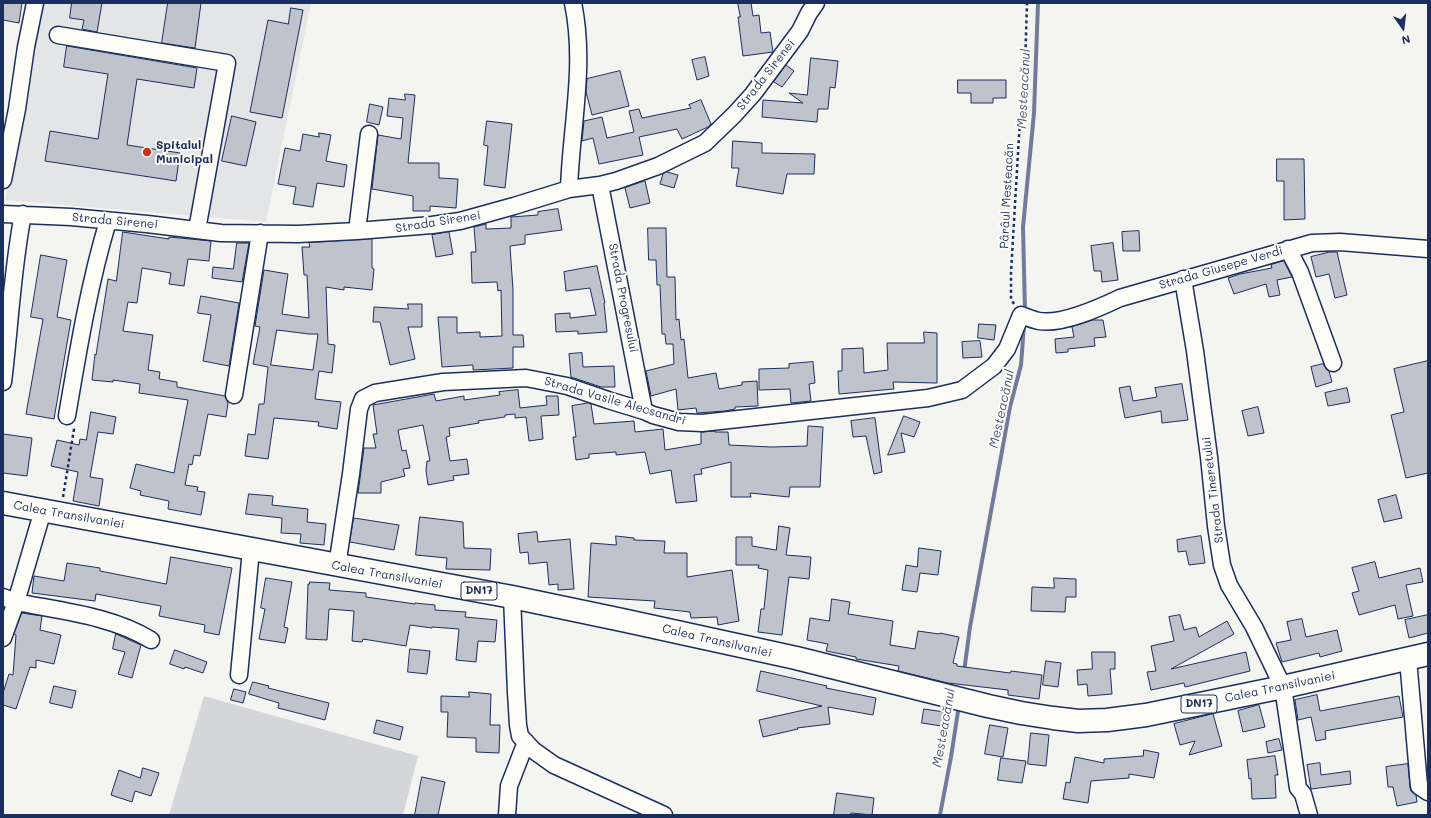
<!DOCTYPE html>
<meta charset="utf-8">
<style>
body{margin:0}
#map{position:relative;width:1431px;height:818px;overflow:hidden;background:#f4f4f1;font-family:Mali,sans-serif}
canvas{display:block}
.frame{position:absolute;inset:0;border:4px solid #1b2f5e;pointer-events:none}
.north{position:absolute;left:1383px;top:8px;width:40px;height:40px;-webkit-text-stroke:3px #fdfcf7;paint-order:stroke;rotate:166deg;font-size:11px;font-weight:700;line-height:16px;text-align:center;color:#1b2f5e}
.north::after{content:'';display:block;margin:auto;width:14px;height:18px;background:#1b2f5e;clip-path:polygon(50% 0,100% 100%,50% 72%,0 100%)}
</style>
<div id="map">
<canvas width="1431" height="818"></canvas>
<div class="frame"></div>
<div class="north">N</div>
</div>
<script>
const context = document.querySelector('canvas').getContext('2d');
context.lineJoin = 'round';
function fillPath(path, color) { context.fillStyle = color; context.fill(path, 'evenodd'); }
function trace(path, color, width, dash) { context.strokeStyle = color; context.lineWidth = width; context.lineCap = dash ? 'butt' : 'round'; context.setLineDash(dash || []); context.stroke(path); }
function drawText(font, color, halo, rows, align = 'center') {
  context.font = font + ' Mali,sans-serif'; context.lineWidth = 4; context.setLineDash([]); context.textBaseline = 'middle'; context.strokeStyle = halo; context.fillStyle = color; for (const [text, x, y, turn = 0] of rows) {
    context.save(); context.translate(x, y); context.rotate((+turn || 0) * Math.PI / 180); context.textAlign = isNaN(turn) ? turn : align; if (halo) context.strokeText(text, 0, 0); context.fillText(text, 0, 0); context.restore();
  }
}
const built = new Path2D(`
 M42,3H311L266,222L5,200Z`);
const green = new Path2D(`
 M204,696L418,756L403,815H169Z`);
const stream = new Path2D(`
 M1025,312L1023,227L1034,113L1038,3
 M964,672L970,627L1010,407L1021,365L1024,325
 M940,815L951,757L959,705`);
const building = new Path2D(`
 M4,3H22L19,23L3,20Z
 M72,3H102L97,32L82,29L84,20L70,18Z
 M168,3H201L195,48L162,43Z
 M738,3H751L753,16L759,15L761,33L770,32L773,52L743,56L738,17H740Z
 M291,8L303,10L282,118L250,112L268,20L288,24Z
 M67,46L197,68L194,88L137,79L127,145L180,153L176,181L45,161L50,131L98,139L108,74L64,67Z
 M705,57L709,76L697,80L692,60Z
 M811,58L838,61L835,88L830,87L828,109H818L817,122L762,117L763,100L803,103L789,93L807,95Z
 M786,65L794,71L782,87L774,82Z
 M620,71L629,106L592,115L586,92L587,79Z
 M958,80H1006V98H993V103H971V93H958Z
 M405,94L415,95L408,163H439V178L458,179L456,208L430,206V211H413V196L372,189L378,135L401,139L403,118L387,116L389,98L405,100Z
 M701,100L711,124L708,127L682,139L677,129L639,137L643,155L599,164L593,138L582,141L584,121L602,117L607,138L634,132L629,111L639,109L642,118L691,108L689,105Z
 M370,104L383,107L379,125L367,122Z
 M232,116L256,122L246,166L222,161Z
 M487,121L512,124L505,188L484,185L488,146L484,145Z
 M319,133L331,135L326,161L347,165L344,187L317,183L313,207L293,204L296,187L278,184L285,148L300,151L303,134L319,137Z
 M733,141L762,143V153L815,154L814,174H787L783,194L736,186L739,168H732Z
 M1277,159H1304L1305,219L1284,220V181H1277Z
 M667,172L678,175L674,188L660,184L663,174Z
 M645,181L650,203L630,208L625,188Z
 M558,209L562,230L525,235V244L510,246L513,290V335H523L524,347H513V368L473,370V365L442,367L438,317H457V333L480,332V337L502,336L501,290L498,291L497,282L472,283L471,252H476L474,227L486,224V229L511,228V217L538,215V212Z
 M648,228H666L667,277H675L676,320L679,319L681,340L684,339L688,378L716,373L719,389L742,385V382L757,381L758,406L735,407V409L725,411L697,413L696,408L678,410L676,389L651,396L646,371L674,364L673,344H666L665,334H662L660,285H657L656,260H649Z
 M1139,231L1140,251H1123L1122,232Z
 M123,232L169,239V237L211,241L209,261L188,259L184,286L169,284L171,273L142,268L137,303L128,302L123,331L153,335L148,370L160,372L159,379L177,382V387L225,396L228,403L226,417L208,414L200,456L194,455L192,465L189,464L185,485L198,487L197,491L205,492L201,515L168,509L169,501L140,495L141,491L130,488L136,464L174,473L188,400L139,393L140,384L113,380V382L92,380L95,354L96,355L108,279L116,281Z
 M449,232L453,254L436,257L432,235Z
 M372,239V268L374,269L372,290L344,287V290L326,287L328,344L335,345L332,373L319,371L315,399L341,402L337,429L318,426L319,422L274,418L268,459L245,456L248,434L255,435L259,404H264L268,367L253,364L260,327L255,326L264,270L288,274L282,314L309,318L307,275H304L302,247H310L309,243ZM277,330L309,334H318L313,370L271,365Z
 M237,243H249L242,282L212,278L213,267L233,269Z
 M1113,243L1118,280L1102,282L1101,271H1094L1091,246Z
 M1330,252H1337L1347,295L1335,298L1329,274L1316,277L1311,257Z
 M41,255L67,260L57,317L71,320L54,419L26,414L43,319L31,317Z
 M1284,261L1292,277L1277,280L1280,295L1269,297L1266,284L1234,294L1228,278L1240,274L1272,268L1271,265Z
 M597,266L605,303H604L607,332L578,334V331L556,332L555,314L570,313V318L596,315L590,288L566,291L564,272Z
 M201,296L239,303L229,366L203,361L211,315L198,313Z
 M408,304H422V327H408L415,359L390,365L380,322H373L374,307L408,309Z
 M1093,320H1103L1106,337L1094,338L1095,346L1068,349V352L1056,353L1055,339L1074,337L1072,327Z
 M979,324L996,325L994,340L978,338Z
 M924,332L937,333V383L893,382L894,389L839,394L838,371H842V349L863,348L864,373L888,370L887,343H924Z
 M980,341L982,357L963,358L962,342Z
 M582,353L583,367L614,366L615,387H601L571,377L569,354Z
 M1428,361V473L1406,478L1391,415L1404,412L1394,369Z
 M813,362L815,383L809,384L811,401L791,403L790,389L759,390V369L789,368V364Z
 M1323,364L1327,370L1329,371L1332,382L1316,387L1311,367Z
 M1182,384L1188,420L1162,423L1161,411L1125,418L1119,388L1130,386L1133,401L1157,397L1155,388Z
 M1347,388L1350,402L1328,406L1325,393Z
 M518,390L520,408L547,405L546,396H558L559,415L541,416L543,439L529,441L526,417L515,418V414L505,415V417L478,421L479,423L449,428L450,436L446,437L450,461L467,459L469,474L453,476L454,480L428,485L426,470L427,461H430L423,425L398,430L402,451L406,450L410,468L403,469L405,476L381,482V493H358L364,448H376L373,434H377L373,405L434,394L436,401L464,396V400L500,395L499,392Z
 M589,403L591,404L594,424L634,421L635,432L663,429L665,450L701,444V432L715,431V432H728L729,445L771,447L807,446L808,426L823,427L820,487H790L789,497L750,493L751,497H731V462L701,469L702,474L694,475L697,501L676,503L671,470L650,474L645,452L616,455V452L589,454V458L576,460L573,437H576L572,406Z
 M1258,407L1264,433L1248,436L1242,411Z
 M91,412L116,417L113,434L98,432L90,477L103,479L99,506L73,501L78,472L51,466L57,440L79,445L80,439L86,440Z
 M904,416L920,422L914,437L901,433L905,452L888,455Z
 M875,418L882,472L874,474L866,436L853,437L851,421Z
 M3,434L32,438L27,476L3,473Z
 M249,494L273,496L272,505L308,509L307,522L326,524L324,545L300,543L301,534L281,533L282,518L246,514Z
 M1396,495L1402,518L1384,522L1378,500Z
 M420,517L463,522L464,548L491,549L490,570L446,569L447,558L416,555Z
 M354,518L399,525L394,550L350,542Z
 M779,526L790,528L786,555L811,557L809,579L789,577L782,635L758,632L761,609H764L768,570L758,568L759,565H736V537H752V546L776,550Z
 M537,532L538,542L570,539L574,589L558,590V584L549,585L547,562L529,564L528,552L520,553L518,534Z
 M616,536L634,538V540L665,541L664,553H687V577L732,570L739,621L718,625L717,617L691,618L690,612L654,608L655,601L588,597L591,543L616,545Z
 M1201,536L1205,563L1189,565L1186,551L1178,552L1177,540Z
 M919,548L941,551L938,575L920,573L917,592L902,590L906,565L917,567Z
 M171,557L232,568L219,635L204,632L205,625L159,616L161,606L96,594L95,601L32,593L34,576L64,581L67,563L100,568V571L166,584Z
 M1375,562L1379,578L1420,568L1423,582L1406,585L1413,616L1398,619L1395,605L1359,615L1352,593L1359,591L1352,568Z
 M266,578L292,582L284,627L288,628L285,643L259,639L265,609L261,608Z
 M1054,578L1076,579V597H1066L1065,612L1031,611L1032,587L1054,588Z
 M310,582L330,583L329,590L366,593V597L415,604V603L435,605V610L466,612L465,617L497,620L495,642L478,641L476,662L456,660L459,629L432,627V628L410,625L406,646L363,639L362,642L352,641L354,611L329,609L327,640L306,639L308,584H309Z
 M832,599L850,602L848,614L893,621L890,645L915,649L918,631L939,634L940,633L959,637L953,663L957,664V666L1010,673L1011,671L1042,675L1039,699L1008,695V690L948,683L898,671L899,666L856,659V657L826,651L828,644L807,640L810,618L829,621Z
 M22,613L42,616L40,630L61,635L54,664L36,660V668L30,667L16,709L3,705V693L9,674L13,675L16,635L14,634Z
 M1180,615L1184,630L1196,627L1199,637L1227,621L1234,634L1171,669L1246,652L1250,671L1185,687L1184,683L1151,690L1147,672L1156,671L1151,646L1174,641L1169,617Z
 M1428,615V633L1409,638L1405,620Z
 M1302,619L1306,637L1337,630L1342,651L1320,657L1319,653L1282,662L1276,643L1291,640L1287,622Z
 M116,634L141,645L132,678L118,674L125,652L113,649Z
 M410,649L430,651L427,674L408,672Z
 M175,650L207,662L203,673L185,667L184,669L170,664Z
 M1092,652H1115V669H1110L1112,694L1088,696L1087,684L1078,685L1077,670L1092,669Z
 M1046,661L1061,663L1058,687L1043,685Z
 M761,671L827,686L826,688L876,698L873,715L828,707L830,724L797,728L798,729L763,737L759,720L822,706L757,691Z
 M253,682L269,686L268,688L329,703L325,720L278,708L279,703L249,694Z
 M54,686L76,691L72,708L50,703Z
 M234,689L246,692L243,703L231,700Z
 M469,692L491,694L490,725H500L499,753L476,752V738L447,737L448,712H441V696L469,697Z
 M1317,695L1320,711L1399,696L1403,717L1325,731L1326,739L1316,741L1311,717L1298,720L1295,700Z
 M1259,705L1265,727L1243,732L1238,711Z
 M924,709L951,713L948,727L922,723Z
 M1213,714L1222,746L1189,755L1195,741L1180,745L1174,724Z
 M377,720L403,727L400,740L374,733Z
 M990,725L1008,728L1003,757L985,754Z
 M1031,733L1049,735L1046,766L1028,764Z
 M1279,739L1282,750L1268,753L1266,742Z
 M1144,750L1159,753L1154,778L1129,774V778L1091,781L1088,803L1063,799L1066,782L1070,783L1075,757L1104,763V759L1143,756Z
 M1275,756L1278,775H1275L1276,798L1252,799L1251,778L1249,779L1247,760Z
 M1001,758L1026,761L1022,783L998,780Z
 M1320,763L1321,775L1350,771L1351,784L1311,789L1307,765Z
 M1408,764L1410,787L1411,791L1416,795L1417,802L1397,806L1393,787H1388L1386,767Z
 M143,768L159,773L151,796L135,791L132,802L111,795L119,770L140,778Z
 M422,777L445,782L438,815H415Z
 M837,793L874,798L872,815L851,813L850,815H834Z`);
const path = new Path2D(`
 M1014,304L1011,299V273L1019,136L1025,67L1027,3
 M63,497L74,429L73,427`);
const minor = new Path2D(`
 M58,35L227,63L197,230
 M3,180L17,109L26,47L35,3
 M600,185L644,411
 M569,189C571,127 586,65 573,3
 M3,214L71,217L147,224L221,233L298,234L357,231L432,225L460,221L514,206L569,189L600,185L616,181L658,166L705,143L734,115L753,94L800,31L809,13L816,3
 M357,231L369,134
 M1288,249L1300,272L1333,363
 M1183,279L1195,351L1209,457L1216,526L1222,565L1229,585L1254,627L1283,687L1298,788L1303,794L1309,815
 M3,382C10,326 12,270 23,214
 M234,395L260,233
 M67,416C78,351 89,284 108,221
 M337,566L351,474L359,409L363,399L375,393L443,382L526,378L567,386L608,400L644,411L653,415L679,422L702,423L928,398L962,390L994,366L1007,349L1021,315C1026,317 1033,320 1039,321C1062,325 1099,308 1120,298L1312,243L1340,242L1428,249
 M3,597L16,602C61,611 112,616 151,640
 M512,597L516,692L518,725L520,736L533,750L554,765L664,815
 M3,638L16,602L43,510
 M1408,659L1419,786L1428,792
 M239,675L251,550
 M507,815L509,786L526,742`);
const highway = new Path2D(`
 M3,503L512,597L622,620L796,658L988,706L1021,713L1053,718L1078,721L1107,720L1146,715L1283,687L1428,654`);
const markers = [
 [147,152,5,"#c8321e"]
];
const shields = [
 [479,591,36],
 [1199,704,36]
];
const shieldNames = [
 ["DN17",479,591],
 ["DN17",1199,704]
];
const streetNames = [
 ["Strada Sirenei",766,75,-52],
 ["Pârâul Mesteacăn",1007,196,-87],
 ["Strada Sirenei",115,221,5],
 ["Strada Sirenei",438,222,-9],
 ["Strada Giusepe Verdi",1221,268,-16],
 ["Strada Progresului",623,298,79],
 ["Strada Vasile Alecsandri",615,401,16],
 ["Strada Tineretului",1213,490,-97],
 ["Calea Transilvaniei",69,515,10],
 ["Calea Transilvaniei",387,575,10],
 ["Calea Transilvaniei",717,641,13],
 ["Calea Transilvaniei",1280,687,-12]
];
const poiNames = [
 ["Spitalul",156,145],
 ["Municipal",156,159]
];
const waterNames = [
 ["Mesteacănul",1024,89,-87],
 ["Mesteacănul",1002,409,-78],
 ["Mesteacănul",944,728,-80]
];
fillPath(built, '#e4e5e6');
fillPath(green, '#d4d6db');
trace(stream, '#717c98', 4);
fillPath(building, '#bfc3cc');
trace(building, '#1b2f5e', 1);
trace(minor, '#1b2f5e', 19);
trace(highway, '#1b2f5e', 25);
trace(path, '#1b2f5e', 2.5, [3, 3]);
trace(minor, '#fdfcf7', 16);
trace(highway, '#fdfcf7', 22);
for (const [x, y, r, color] of markers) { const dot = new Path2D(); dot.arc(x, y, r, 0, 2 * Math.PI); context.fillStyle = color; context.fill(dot); trace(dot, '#fdfcf7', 1.5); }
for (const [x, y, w] of shields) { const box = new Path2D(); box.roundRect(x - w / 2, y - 9, w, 18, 3); context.fillStyle = '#fdfcf7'; context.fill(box); trace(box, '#1b2f5e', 1); }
drawText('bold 11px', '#1b2f5e', null, shieldNames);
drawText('12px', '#1b2f5e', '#fdfcf7', streetNames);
drawText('bold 12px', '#1b2f5e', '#fdfcf7', poiNames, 'left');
drawText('italic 13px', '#46567b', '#fdfcf7', waterNames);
</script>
